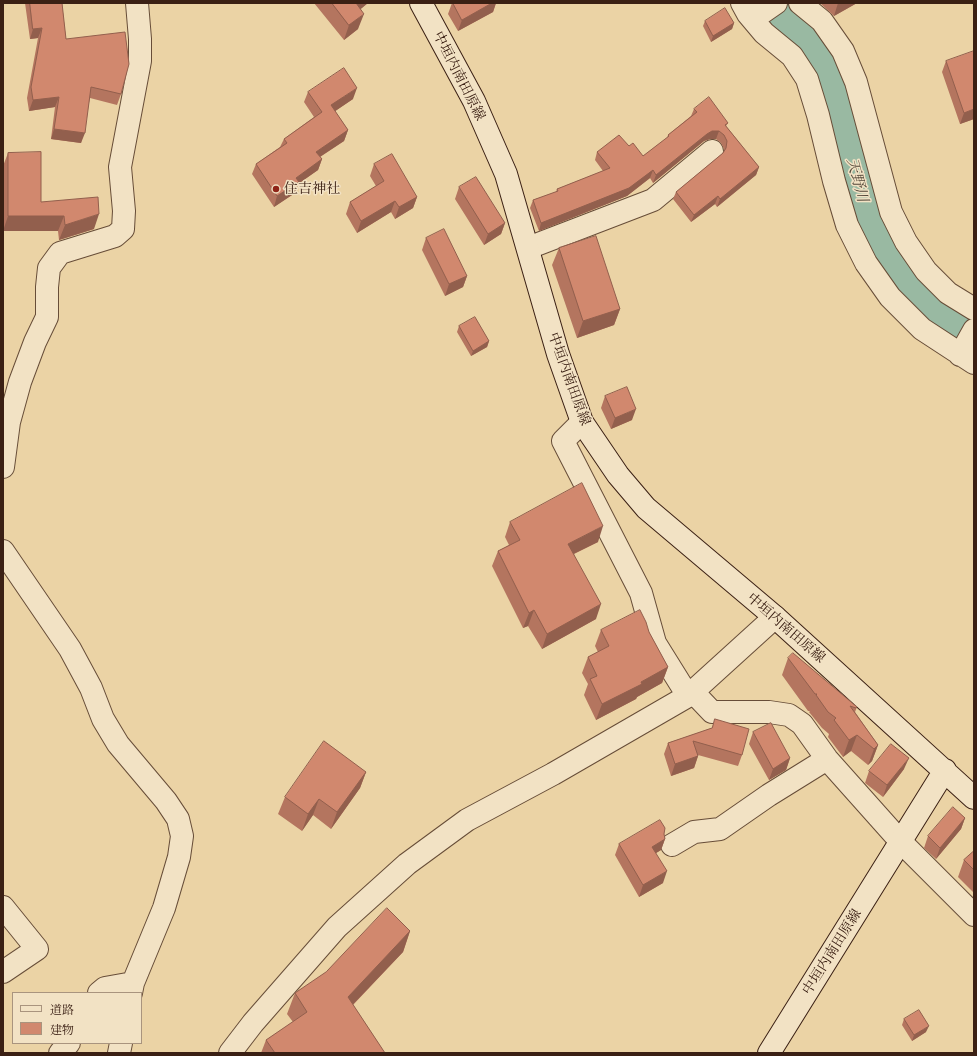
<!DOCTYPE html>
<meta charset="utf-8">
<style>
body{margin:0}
#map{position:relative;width:977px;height:1056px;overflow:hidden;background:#ebd3a5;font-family:"Libre Caslon Text","Noto Serif JP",serif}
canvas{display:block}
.frame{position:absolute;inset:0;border:4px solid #3b2014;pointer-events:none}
.legend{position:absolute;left:12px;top:992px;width:130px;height:52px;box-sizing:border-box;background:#f2e2c4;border:1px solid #a9947e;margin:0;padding:5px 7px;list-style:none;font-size:12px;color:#3b2014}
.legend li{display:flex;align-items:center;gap:8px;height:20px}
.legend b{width:20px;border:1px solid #a9947e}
</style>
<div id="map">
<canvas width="977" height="1056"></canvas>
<div class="frame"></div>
<ul class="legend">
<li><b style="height:5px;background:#f2e2c4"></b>道路</li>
<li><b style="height:11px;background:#d1886e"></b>建物</li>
</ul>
</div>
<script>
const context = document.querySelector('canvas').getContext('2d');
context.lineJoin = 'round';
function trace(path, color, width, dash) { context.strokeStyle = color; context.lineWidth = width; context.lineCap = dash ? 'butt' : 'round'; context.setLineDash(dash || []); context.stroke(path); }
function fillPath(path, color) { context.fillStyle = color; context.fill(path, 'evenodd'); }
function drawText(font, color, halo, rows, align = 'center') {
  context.font = font + ' "Libre Caslon Text","Noto Serif JP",serif'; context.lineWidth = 3; context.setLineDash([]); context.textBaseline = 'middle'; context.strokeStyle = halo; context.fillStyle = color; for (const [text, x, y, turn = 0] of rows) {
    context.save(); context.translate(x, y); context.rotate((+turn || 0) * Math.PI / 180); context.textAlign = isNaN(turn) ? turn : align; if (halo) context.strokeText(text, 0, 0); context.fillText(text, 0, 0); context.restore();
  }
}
const river = new Path2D(`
 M770,3L783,19L814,47L834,84L847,131L860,196L879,244L907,288L951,324L974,336`);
const street = new Path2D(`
 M742,3L748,14L764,33L792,56L807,79L818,115L834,181L847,225L866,263L890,297L922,329L974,363
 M800,3L822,21L843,51L856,82L891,212L906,242L926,271L948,293L974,309
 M753,19L776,3
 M528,248L653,200L712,151
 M960,355L974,330
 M582,422L563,441L641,593L655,643L688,696
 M3,467L9,422L20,382L35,342L47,317V287L49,268L60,253L115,236L123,229L124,211L120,167L140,61V39L137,3
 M3,551L70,649L91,688L103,719L118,744L166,801L178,819L182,836L179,857L164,908L133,983L131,993
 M693,692L712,712H769L789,715L802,724L827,759L901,842L974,915
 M672,845L694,832L720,829L769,795L827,759
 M3,907L37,949L3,972
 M99,993L105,988L133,983
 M60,1053L69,1043
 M119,1053L121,1043
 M230,1053L253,1023L337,927L407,864L467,820L553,774L688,696L775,617`);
const secondary = new Path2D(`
 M421,3L474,101L506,174L558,354L582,422L618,475L646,508L775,617L974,798
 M769,1053L945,770`);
const wall = new Path2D(`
 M25,3H62L66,39L121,94L117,105L90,98L81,143L51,139L55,107L29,111L27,98L38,38L30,39Z
 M314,3H368L360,9L358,29L344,40Z
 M452,3H496L493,12L458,31L448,14Z
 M820,3H857L834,16Z
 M705,21L734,23L732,29L711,42L703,26Z
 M946,61L974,119L960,124L942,72Z
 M308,92L353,99L335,111L348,130L344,141L320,157L322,159L318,170L298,184L295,193L274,207L252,174L256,164L280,147L284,139L314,117L304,102Z
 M694,109L728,123L726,126L759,167L756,175L717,207L715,204L691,222L673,199L676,192L723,153L724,151V149L721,143L716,139H710L704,141L653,183L650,178L627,196L539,231L530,208L533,200L556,192L557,189L603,171L595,160L597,152L643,156L667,138L668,135L691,116Z
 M8,153L41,202L94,229L59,240L58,231H3V166Z
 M374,164L417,197L413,208L395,219L391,212L357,233L346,214L350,202L376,186L370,176Z
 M459,187L505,223L501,234L484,245L455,199Z
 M426,238L467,276L463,287L445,296L422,250Z
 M559,248L620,309L614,325L577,338L552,265Z
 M459,326L489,341L487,347L471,356L457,332Z
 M605,396L632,420L611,429L601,408Z
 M510,522L598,542L574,554L596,619L542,649L528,626L523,628L492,566L498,551L509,545L505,537Z
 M601,630L649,632L668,667L662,683L637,697L636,699L596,720L584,695L588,684L582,673L588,657L598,652L595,646Z
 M788,658L857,707L855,712L878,745L872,761L868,765L851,751L843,757L828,737L829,734L822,728L809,712L810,711H808L782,675Z
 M715,719L742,755L738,766L698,755V756L694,768L671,776L664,754L668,743L712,728Z
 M753,732L790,758L786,770L769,780L749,744Z
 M904,769L883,797L865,783L869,771Z
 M366,772L360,788L331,829L313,815L302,831L278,814L285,797Z
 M965,818L961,829L936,859L924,848L928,836Z
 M664,834L665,839L661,850L656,853L663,883L639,897L615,855L619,844Z
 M974,851V893L958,877L964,860Z
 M410,931L403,952L353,1005L385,1053H261L266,1040L293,1022L287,1014L295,993Z
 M904,1019L926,1032L912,1041L902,1025Z`);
const shadedWall = new Path2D(`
 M355,3H368L350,18Z
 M492,3H496L493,12L458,31L462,20Z
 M838,3H857L834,16Z
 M364,14L358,29L344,40L349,25Z
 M734,23L732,29L711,42L713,36Z
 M42,28L38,38L30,39L33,29Z
 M357,88L353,99L328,116L331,105Z
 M59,97L55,107L29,111L33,100Z
 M974,109V119L960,124L964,113Z
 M54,129L85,133L81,143L51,139Z
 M348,130L344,141L312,162L316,152Z
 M712,131H719L716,139H710L704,141L653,183L656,175L707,134Z
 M322,159L318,170L298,184L295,193L274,207L277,196L296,178Z
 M759,167L756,175L717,207L720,199Z
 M653,170L650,178L627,196L539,231L541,223Z
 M718,196L715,204L691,222L694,215Z
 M417,197L413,208L395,219L399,207Z
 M395,201L391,212L357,233L361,221Z
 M99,214L94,229L59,240L65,225Z
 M8,216H64L58,231H3Z
 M505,223L501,234L484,245L488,234Z
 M467,276L463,287L445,296L449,284Z
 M620,309L614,325L577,338L583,321Z
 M489,341L487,347L471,356L473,351Z
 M636,409L632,420L611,429L615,418Z
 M603,526L598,542L563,559L568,544Z
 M601,604L596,619L542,649L547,634Z
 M534,610L528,626L523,628L529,613Z
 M668,667L662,683L637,697L636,699L596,720L602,704Z
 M857,735L851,751L843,757L849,740Z
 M878,745L872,761L868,765L874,749Z
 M698,756L694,768L671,776L675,764Z
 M790,758L786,770L769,780L773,769Z
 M909,758L904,769L883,797L887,785Z
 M366,772L360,788L331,829L337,812Z
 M319,799L313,815L302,831L308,814Z
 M965,818L961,829L936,859L940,848Z
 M665,839L661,850L648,858L652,847Z
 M667,871L663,883L639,897L643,885Z
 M410,931L403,952L340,1018L348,997Z
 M929,1026L926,1032L912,1041L914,1035Z`);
const building = new Path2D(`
 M30,3H62L66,39L125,32L129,64L121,94L91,87L85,133L54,129L59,97L33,100L31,87L42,28L33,29Z
 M332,3H356L364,14L349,25Z
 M453,3H492L462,20Z
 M725,8L734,23L713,36L705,21Z
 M974,51V109L964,113L946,61Z
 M344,68L357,88L331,105L348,130L316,152L322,159L296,178L299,182L277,196L256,164L287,143L284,139L322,112L308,92Z
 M709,97L728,123L725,125L759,167L720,199L718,196L694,215L676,192L723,153L726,148L727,141L724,135L719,131H712L707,134L656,175L653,170L629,188L541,223L533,200L558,191L557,189L610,168L597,152L619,135L629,146L633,143L643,156L669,136L668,135L697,112L694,109Z
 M41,152V202L98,197L99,214L65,225L64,216H8V153Z
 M392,154L417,197L399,207L395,201L361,221L350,202L384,181L374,164Z
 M476,177L505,223L488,234L459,187Z
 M444,229L467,276L449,284L426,238Z
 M596,236L620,309L583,321L559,248Z
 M475,317L489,341L473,351L459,326Z
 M627,387L636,409L615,418L605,396Z
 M582,483L603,526L568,544L601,604L547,634L534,610L529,613L498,551L520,540L510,522Z
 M640,610L646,622L649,632L668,667L641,682L642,684L602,704L590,679L597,676L588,657L609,646L601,630Z
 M793,653L857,707L856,708L850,706L878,745L874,749L857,735L849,740L834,720L836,718L828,712L816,695L817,694H815L788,658Z
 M715,719L749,729L742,755L693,741L698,756L675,764L668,743L712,728Z
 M771,723L790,758L773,769L753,732Z
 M324,741L366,772L337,812L319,799L308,814L285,797Z
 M891,744L909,758L887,785L869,771Z
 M953,807L965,818L940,848L928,836Z
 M660,820L665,828L664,834L665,839L652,847L667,871L643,885L619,844Z
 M974,851V870L964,860Z
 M387,908L410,931L348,997L385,1053H275L266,1040L307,1012L295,993L326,972Z
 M919,1010L929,1026L914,1035L904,1019Z`);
const markers = [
 [276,189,4,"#8f2418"]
];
const streetNames = [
 ["中垣内南田原線",459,76,63],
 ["中垣内南田原線",569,379,70],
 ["中垣内南田原線",786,628,41],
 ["中垣内南田原線",832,952,-58]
];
const poiNames = [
 ["住吉神社",284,189]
];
const waterNames = [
 ["天野川",857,180,75]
];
trace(river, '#99b9a2', 39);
trace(street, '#674d38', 24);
trace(secondary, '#3b2014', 24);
trace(street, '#f2e2c4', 22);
trace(secondary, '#f2e2c4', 22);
fillPath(wall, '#b4755f');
fillPath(shadedWall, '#925f4d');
fillPath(building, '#d1886e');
trace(building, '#925f4d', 1);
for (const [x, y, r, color] of markers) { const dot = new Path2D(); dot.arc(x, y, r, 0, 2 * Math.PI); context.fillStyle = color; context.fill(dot); trace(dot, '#f2e2c4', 1.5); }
drawText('14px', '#3b2014', '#f2e2c4', streetNames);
drawText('14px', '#3b2014', '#f2e2c4', poiNames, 'left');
drawText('italic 15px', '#524638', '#f2e2c4', waterNames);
</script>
